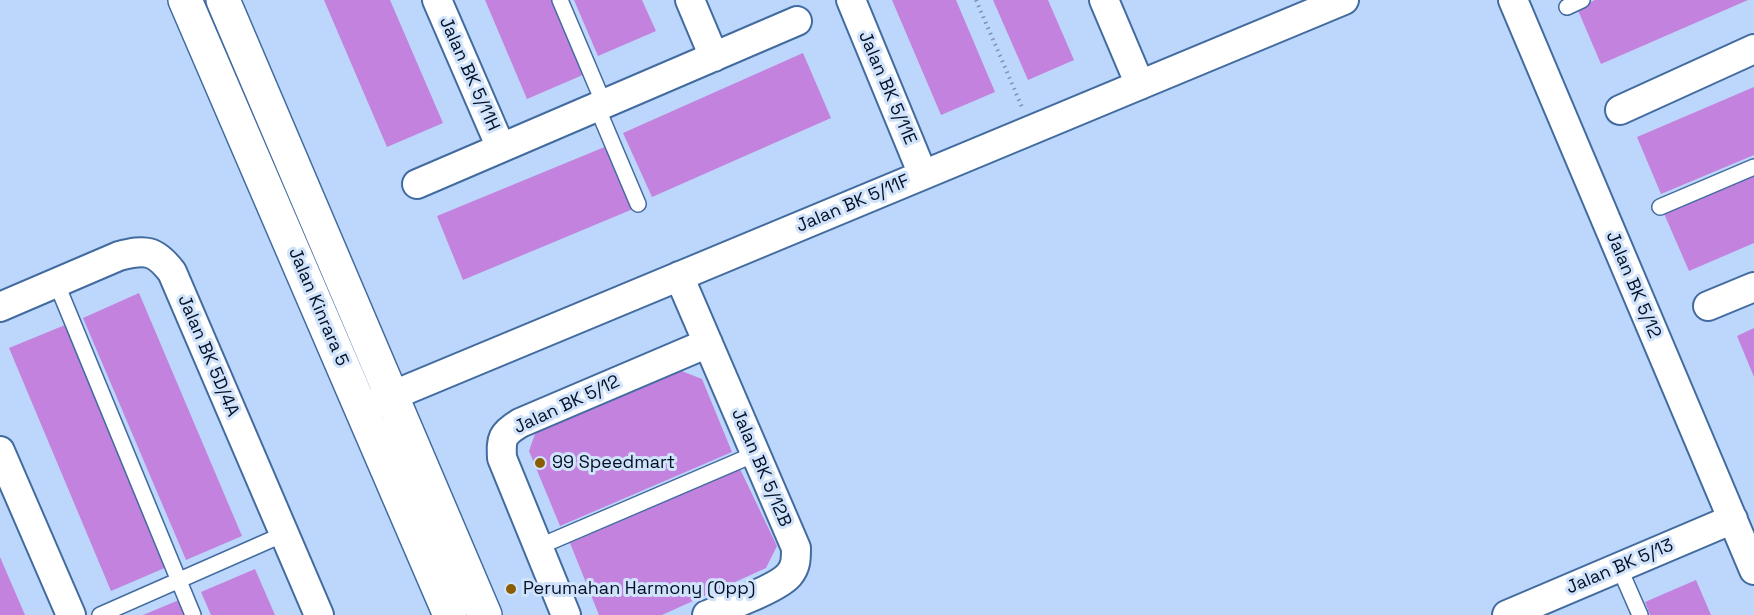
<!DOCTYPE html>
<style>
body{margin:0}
canvas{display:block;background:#bcd7fb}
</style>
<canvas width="1754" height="615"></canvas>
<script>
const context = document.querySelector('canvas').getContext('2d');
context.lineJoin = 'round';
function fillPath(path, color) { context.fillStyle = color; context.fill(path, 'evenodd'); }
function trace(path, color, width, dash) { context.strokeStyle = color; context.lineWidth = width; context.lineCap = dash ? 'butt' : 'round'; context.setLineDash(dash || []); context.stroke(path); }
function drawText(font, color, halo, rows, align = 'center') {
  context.font = font + ' "Space Grotesk",sans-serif'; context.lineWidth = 6; context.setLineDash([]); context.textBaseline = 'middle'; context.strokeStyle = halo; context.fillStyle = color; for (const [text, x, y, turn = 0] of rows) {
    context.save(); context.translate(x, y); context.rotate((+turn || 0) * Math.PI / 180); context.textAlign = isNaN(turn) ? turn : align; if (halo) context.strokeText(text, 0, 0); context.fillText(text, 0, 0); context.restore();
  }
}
const building = new Path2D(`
 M324,0H390L443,123L387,147Z
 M485,0H553L585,74L527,99Z
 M574,0H642L656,31L598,56Z
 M892,0H956L995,92L941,115Z
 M993,0H1048L1074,60L1028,80Z
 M1595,0H1748L1601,64L1577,8Z
 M803,53L831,118L652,197L623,133Z
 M1754,87V155L1661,194L1637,137Z
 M607,146L633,209L463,280L437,216Z
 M1754,169V243L1689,271L1662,209Z
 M139,293L242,536L186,560L83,318Z
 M65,325L167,567L111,591L9,348Z
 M1754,328V377L1737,336Z
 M679,370L702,379L732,452L560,526L529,451L536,431Z
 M740,469L777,546L766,568L662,615H599L570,543Z
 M0,557L25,615H0Z
 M255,569L275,615H211L201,592Z
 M1696,580L1711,615H1650L1645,602Z
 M179,600L186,615H143Z`);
const path = new Path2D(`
 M976,0L1022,107`);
const service = new Path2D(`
 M560,0L604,104
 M1567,7L1582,0
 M597,107L638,204
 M1660,207L1754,167
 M56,282L193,615
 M538,547L755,454
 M1619,567L1640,615
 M100,615L284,534`);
const minor = new Path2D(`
 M437,0L501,148
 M690,0L714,57
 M851,0L923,175
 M1104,0L1140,85
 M1513,0L1754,570
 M1620,110L1754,49
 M417,184L797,21
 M679,276L796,548C796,559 796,567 789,575C777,589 726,607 707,615
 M1708,306L1754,287
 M0,307L119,256C146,249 155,250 172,272L319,615
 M372,404L1344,0
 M0,451L71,615
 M566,615L502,458C501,438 502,434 520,423L708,343
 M1507,615L1733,519`);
const secondary = new Path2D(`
 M185,0L450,615
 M223,0L485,615`);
const markers = [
 [540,463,6,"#8b5d01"],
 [511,589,6,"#8b5d01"]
];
const streetNames = [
 ["Jalan BK 5/11H",469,74,66],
 ["Jalan BK 5/11E",887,88,67],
 ["Jalan BK 5/11F",853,204,-23],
 ["Jalan BK 5/12",1633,285,67],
 ["Jalan Kinrara 5",318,307,67],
 ["Jalan BK 5D/4A",208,356,67],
 ["Jalan BK 5/12",567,405,-25],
 ["Jalan BK 5/12B",761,468,67],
 ["Jalan BK 5/13",1620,567,-23]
];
const poiNames = [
 ["99 Speedmart",552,463],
 ["Perumahan Harmony (Opp)",523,589]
];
fillPath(building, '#c382de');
trace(service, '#426ba0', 18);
trace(minor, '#426ba0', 32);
trace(secondary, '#426ba0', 36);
trace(path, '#7d93b2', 4, [1.5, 4.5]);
trace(service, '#fff', 15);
trace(minor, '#fff', 28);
trace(secondary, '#fff', 33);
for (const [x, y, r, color] of markers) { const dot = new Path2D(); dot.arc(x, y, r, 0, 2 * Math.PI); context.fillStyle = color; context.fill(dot); trace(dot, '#d1e3fb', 2); }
drawText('18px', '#031126', '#d1e3fb', streetNames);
drawText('18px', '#031126', '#d1e3fb', poiNames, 'left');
</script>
